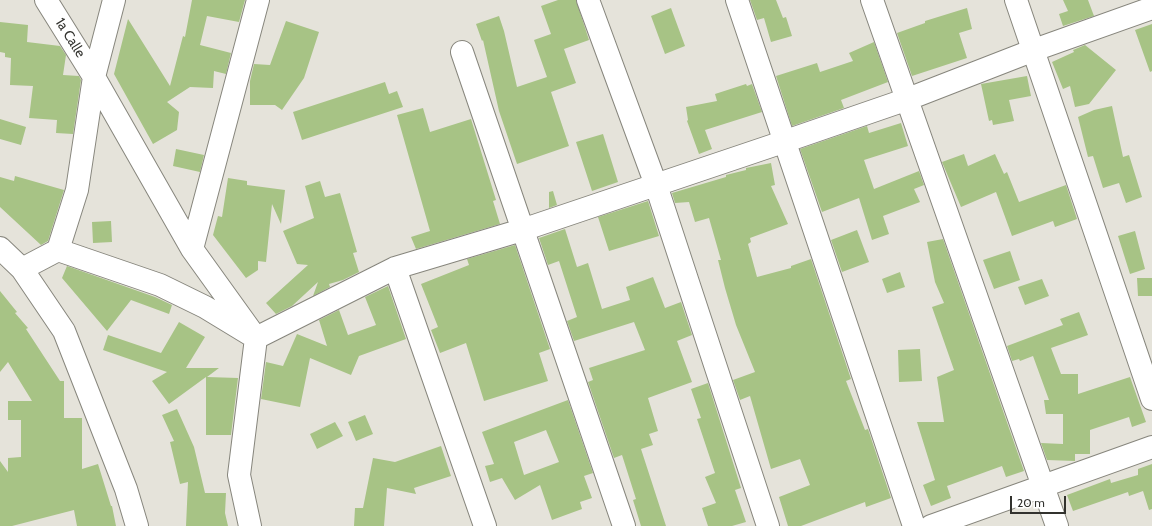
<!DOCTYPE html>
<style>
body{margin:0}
#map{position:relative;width:1152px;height:526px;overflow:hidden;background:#e5e3da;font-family:Cabin,sans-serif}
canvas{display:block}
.scale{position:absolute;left:1010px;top:496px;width:56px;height:18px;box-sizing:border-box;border:2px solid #32322e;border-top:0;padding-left:5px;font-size:12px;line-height:14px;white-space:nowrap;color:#32322e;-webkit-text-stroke:3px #fff;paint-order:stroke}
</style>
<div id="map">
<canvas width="1152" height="526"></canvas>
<div class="scale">20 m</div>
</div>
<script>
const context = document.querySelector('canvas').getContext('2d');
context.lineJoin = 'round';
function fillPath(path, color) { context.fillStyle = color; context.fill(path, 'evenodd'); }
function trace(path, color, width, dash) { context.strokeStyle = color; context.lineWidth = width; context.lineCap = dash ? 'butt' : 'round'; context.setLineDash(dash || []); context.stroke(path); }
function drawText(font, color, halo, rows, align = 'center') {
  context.font = font + ' Cabin,sans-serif'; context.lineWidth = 3.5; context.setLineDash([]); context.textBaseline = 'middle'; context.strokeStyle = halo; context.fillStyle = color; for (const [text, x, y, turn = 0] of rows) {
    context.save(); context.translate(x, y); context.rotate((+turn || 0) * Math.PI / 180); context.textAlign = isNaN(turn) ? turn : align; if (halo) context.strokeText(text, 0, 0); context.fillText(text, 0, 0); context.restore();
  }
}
const building = new Path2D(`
 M192,0H245L239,22L207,16L200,45L231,53L226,74L214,71L213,88L190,87L167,102L179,112L177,130L153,144L114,74L128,19L170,86L183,36L185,37Z
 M558,0H576L589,40L564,49L576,83L551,92L569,146L517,164L499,111L483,40L482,41L476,24L499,16L504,31L517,87L547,77L534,40L551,34L541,6Z
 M750,0H776L783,18L786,17L792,36L771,42L764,18L757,20Z
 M1063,0H1088L1094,16L1063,26L1059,14L1068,11Z
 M671,8L685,46L665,54L651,16Z
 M967,8L972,29L959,33L967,58L912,76L897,33L925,23V21Z
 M286,21L319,32L304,78L282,110L275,105H250V81L254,64L270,65Z
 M0,22L28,25L27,42L60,46L66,55L63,75L79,76L81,80L73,134L56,133L57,120L29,118L33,86L10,85L11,58L5,57V53L0,52Z
 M1152,24V71L1150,72L1135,30Z
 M874,42L888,82L841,100L844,108L792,126L776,76L817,63L820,72L853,61L849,53Z
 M1085,45L1116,70L1089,104L1075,107L1070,86L1063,89L1052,62L1074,52L1073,50Z
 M1027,76L1031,96L1009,100L1014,121L993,125L992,120L989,121L981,84Z
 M385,82L389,94L397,91L403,107L302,140L293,112Z
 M746,84L747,86L752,84L762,112L705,130L712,149L699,154L687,121L688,120L686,107L717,101L715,94Z
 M1112,106L1123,157L1129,155L1142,197L1126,203L1119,183L1103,188L1093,156L1088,157L1078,117L1094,110Z
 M423,108L430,132L471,119L496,200L493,201L500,224L416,249L411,237L430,231L397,115Z
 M0,119L26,127L21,145L0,139Z
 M901,123L908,146L864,160L874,189L919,171L924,185L914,189L920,202L883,216L889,234L872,240L859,198L822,212L800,149L867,126L869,133Z
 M603,134L618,182L592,191L576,142Z
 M176,149L204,155L200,172L173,166Z
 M964,154L968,166L995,154L1004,174L1007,172L1019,202L1066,185L1077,219L1055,227L1053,221L1012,236L996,192L961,207L942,162Z
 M771,163L775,185L771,186L788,224L750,238L751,242L748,244L757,277L791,268V266L811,259L851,379L846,381L865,430L868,429L891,498L866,507L865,502L801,526H788L779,497L810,485L800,459L771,469L750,396L740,400L733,380L755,372L736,325L725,288L718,260H721L709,218L695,222L689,202L675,203L672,193L726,177V175L746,170V168Z
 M15,176L64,190L48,241L41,245L0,207V177L14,181Z
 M228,178L247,181V185L285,190L281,224L272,204L266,262L258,261V270L246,278L213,235L218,216L222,217Z
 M320,181L325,197L340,193L357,252L353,253L359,272L343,280L329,284L330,287L313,296L318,282L292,306L276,314L266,303L308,265L297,264L283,231L314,218L305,186Z
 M553,191L557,205L549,208V192Z
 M648,201L659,236L609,251L598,217Z
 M111,221L112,242L93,243L92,222Z
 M565,229L577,267L588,263L602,309L630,300L626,287L653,277L665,308L681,302L692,335L677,341L692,382L648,398L658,431L649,434L653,445L641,449L666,526H641L633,500L636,499L622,455L614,458L588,382L593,380L589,368L645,350L634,322L574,341L567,321L577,317L559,261L548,265L539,238Z
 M857,230L869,262L842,272L831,240Z
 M1135,231L1145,269L1130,274L1118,236Z
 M943,239L1024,471L1006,477L1002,466L947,486L951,498L931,506L923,485L935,480L917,422H944L937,377L954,370L932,307L944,303L935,282L927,242Z
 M515,245L550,349L539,353L548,381L484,401L466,343L440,353L431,330L438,327L421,284L469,265L467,259Z
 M1010,251L1020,280L994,289L983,260Z
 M67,266L155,297L172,305L169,314L131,300L107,331L62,278Z
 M900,272L905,287L887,293L882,279Z
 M1137,278H1152V296H1138Z
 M1042,279L1049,296L1025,305L1018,287Z
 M388,286L406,339L359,356L351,375L310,358L300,407L261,399L266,362L283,366L297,334L327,346L319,320L339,310L348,335L376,325L365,297Z
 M0,291L17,312L15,313L28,328L26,329L60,381H64V418H82V469L98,464L111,506H112L116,526H77L74,510L12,526H0V461L8,472V458L21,457V420H8V401H32L8,362L0,372Z
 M1079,312L1088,335L1051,348L1061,374H1078V394L1130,377L1146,422L1132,427L1129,417L1090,430V454H1075V461L1047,460L1041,443L1063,444V414H1046L1044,400H1049L1033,356L1020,361L1019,359L1012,361L1007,346L1063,325L1060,319Z
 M179,322L205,337L186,368H219L207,377L238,378L231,435H206V377L169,404L152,381L167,372L103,350L108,335L161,353Z
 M920,349L922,381L899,382L898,350Z
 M708,383L741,488L735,490L746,522L732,526H708L702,508L716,503L705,477L715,473L697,419L701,418L691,389Z
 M568,400L593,473L584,476L592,498L580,502L582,509L552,520L540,485L515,500L502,478L490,482L485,466L494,464L482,432ZM546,430L559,462L524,475L514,442Z
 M177,409L194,447L205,493H226L225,513L228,526H186L188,482L180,484L170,442L174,441L162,415Z
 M365,415L373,434L356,441L348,422Z
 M335,422L343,436L317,449L310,434Z
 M441,446L451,476L414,488L416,494L387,488L384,526H354L355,508H363L373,458L395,462Z
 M1152,464V509L1149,510L1143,491L1129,496L1128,492L1073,511L1067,495L1110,479L1111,483L1138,475V469Z`);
const minor = new Path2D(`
 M46,0L94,77L192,249L256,338L239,475L250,526
 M588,0L656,185L768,526
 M737,0L914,526
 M872,0L1057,526
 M1016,0L1152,399
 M462,52L624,526
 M0,248L22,269L64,331L126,489L137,526
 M192,249L258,0
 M58,250L160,285L205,307L256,338L395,268L522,230L786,141L908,99L1034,50L1152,8
 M395,268L485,526
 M22,269L58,250L77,190L94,77L114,0
 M931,526L1152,447`);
const streetNames = [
 ["1a Calle",70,38,58]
];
fillPath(building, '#a7c385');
trace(minor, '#87867d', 24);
trace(minor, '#fff', 22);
drawText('14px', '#32322e', '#fff', streetNames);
</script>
